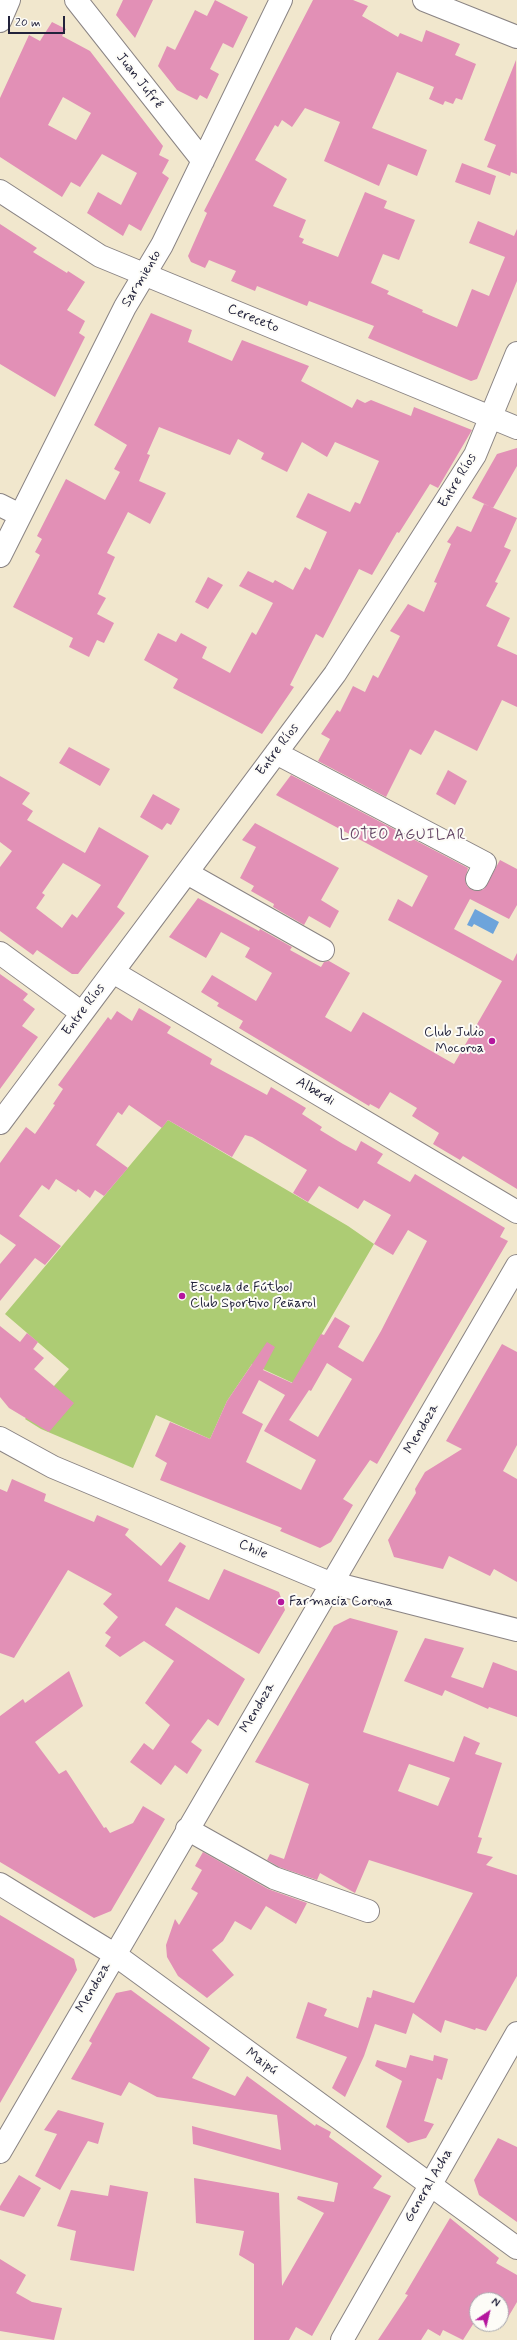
<!DOCTYPE html>
<meta charset="utf-8">
<style>
body{margin:0}
#map{position:relative;width:517px;height:2340px;overflow:hidden;background:#f1e7cd;font-family:Mynerve,sans-serif}
canvas{display:block}
.north{position:absolute;left:469px;top:2292px;width:40px;height:40px;box-sizing:border-box;background:#fdfcf7;border:1px solid #a5a5ac;border-radius:50%;rotate:35deg;font-size:11px;font-weight:700;line-height:16px;text-align:center;color:#22223b}
.north::after{content:'';display:block;margin:auto;width:14px;height:18px;background:#b5179e;clip-path:polygon(50% 0,100% 100%,50% 72%,0 100%)}
.scale{position:absolute;left:8px;top:16px;width:57px;height:18px;box-sizing:border-box;border:2px solid #22223b;border-top:0;padding-left:5px;font-size:12px;line-height:14px;white-space:nowrap;color:#22223b;-webkit-text-stroke:3px #fdfcf7;paint-order:stroke}
</style>
<div id="map">
<canvas width="517" height="2340"></canvas>
<div class="north">N</div>
<div class="scale">20 m</div>
</div>
<script>
const context = document.querySelector('canvas').getContext('2d');
context.lineJoin = 'round';
function fillPath(path, color) { context.fillStyle = color; context.fill(path, 'evenodd'); }
function trace(path, color, width, dash) { context.strokeStyle = color; context.lineWidth = width; context.lineCap = dash ? 'butt' : 'round'; context.setLineDash(dash || []); context.stroke(path); }
function drawText(font, color, halo, rows, align = 'center') {
  context.font = font + ' Mynerve,sans-serif'; context.lineWidth = 4; context.setLineDash([]); context.textBaseline = 'middle'; context.strokeStyle = halo; context.fillStyle = color; for (const [text, x, y, turn = 0] of rows) {
    context.save(); context.translate(x, y); context.rotate((+turn || 0) * Math.PI / 180); context.textAlign = isNaN(turn) ? turn : align; if (halo) context.strokeText(text, 0, 0); context.fillText(text, 0, 0); context.restore();
  }
}
const green = new Path2D(`
 M168,1120L348,1226L374,1244L293,1383L252,1364L227,1401L210,1439L156,1415L133,1468L41,1429L25,1419L69,1369L5,1314Z`);
const water = new Path2D(`
 M475,909L499,922L493,934L474,924L472,927L467,925Z`);
const building = new Path2D(`
 M123,0H153L135,38L116,15Z
 M215,0L248,17L233,48L223,43L210,69L219,74L207,99L200,95L197,100L177,90L158,66L167,46L175,50L195,10L207,16Z
 M313,0H353L368,6L362,16L398,37L400,33L422,42L426,30L460,44L455,55L476,64L462,100L456,98L453,104L445,101L443,105L429,99L434,87L397,72L372,128L427,150L417,176L388,164L379,186L324,161L340,122L305,108L292,127L282,120L278,127L275,125L255,160L287,179L273,206L306,220L299,237L304,239L302,243L338,257L365,192L387,201L384,208L415,220L399,260L383,254L371,283L389,291L387,294L423,310L422,312L457,327L472,289L489,296L505,257L469,243L478,221L514,236L517,229V281L477,379L471,381L368,338L374,326L309,301L307,306L257,286L255,291L231,281L236,271L209,260L205,268L191,262L188,256L207,213L204,211Z
 M52,22L66,29L62,36L90,51L163,146L159,155L169,160L162,173L169,178L141,231L129,224L123,236L87,213L98,192L121,205L137,173L102,154L80,187L71,182L62,197L0,157V98L29,35L40,41ZM63,97L91,113L76,140L48,125Z
 M516,60L517,174L511,172L510,176L487,167L496,145L484,140Z
 M462,163L496,176L490,195L455,182Z
 M0,224L37,248L33,252L67,273L68,271L85,282L67,310L85,321L79,333L85,337L55,397L0,364Z
 M151,313L192,330L188,342L232,361L242,340L309,366L301,381L352,408L357,399L365,403L371,400L411,416L414,407L472,430L438,488L430,484L399,533L397,532L372,575L359,569L323,638L316,634L290,685L294,687L262,734L173,688L178,679L144,660L158,633L176,642L181,633L207,647L202,658L230,673L252,632L256,635L273,603L239,586L248,571L273,583L275,580L293,590L305,567L310,570L327,532L296,517L308,493L350,512L355,502L360,504L379,461L335,442L327,457L302,442L287,472L261,459L264,453L238,439L230,455L159,427L147,454L150,455L139,481L166,493L150,524L128,512L109,549L107,553L115,557L98,594L106,598L97,614L114,623L104,643L97,640L89,657L69,647L73,638L13,607L40,555L35,552L42,539L37,536L66,479L105,500L120,472L114,469L127,445L94,425Z
 M517,448V466L493,508L472,498L497,454Z
 M484,504L517,518L504,547L511,550L495,582L498,583L486,606L510,618L497,646L517,655V707L502,700L477,751L435,730L421,755L410,749L386,797L318,761L330,739L321,734L337,710L340,712L353,686L365,692L373,675L378,678L400,636L390,631L408,604L424,612L437,583L434,582L451,544L447,542L453,533L457,526L471,532Z
 M208,577L223,585L208,609L195,602Z
 M69,747L110,769L100,786L59,763Z
 M448,770L467,781L455,805L436,794Z
 M291,775L468,868L465,880L467,886L472,890L478,891L484,889L500,860L517,869V905L509,919L470,899L454,929L513,961L517,953V1189L463,1156L460,1160L433,1144L439,1133L412,1116L417,1108L390,1092L379,1109L370,1104L369,1106L239,1028L243,1021L217,1006L219,1003L201,992L212,975L256,1001L272,973L245,957L250,948L221,932L206,958L169,937L198,898L259,931L260,929L292,947L290,950L321,967L324,962L329,961L350,973L325,1017L351,1032L363,1012L454,1064L502,981L388,920L398,899L412,907L428,876L276,795Z
 M0,776L30,793L22,804L33,811L27,820L85,853L99,827L149,856L117,907L125,913L78,974H72L37,950L33,955L0,931V867L12,851L0,842ZM63,863L101,885L77,918L72,914L62,928L36,908L45,895L42,893Z
 M153,794L180,809L171,825L167,823L162,830L140,817Z
 M255,823L339,868L321,900L339,911L330,928L309,916L304,925L273,907L274,904L251,891L254,886L240,878L256,847L242,840Z
 M0,974L28,994L23,1000L35,1009L22,1026L38,1037L0,1089Z
 M139,1008L171,1027L167,1033L212,1059L210,1064L267,1095L271,1087L306,1108L302,1114L322,1127L320,1130L343,1144L356,1151L361,1141L383,1154L377,1163L410,1182L415,1174L505,1228L500,1237L508,1241L377,1464L370,1460L343,1499L353,1505L331,1542L320,1548L280,1531L282,1528L160,1480L167,1463L155,1456L170,1422L210,1439L227,1401L267,1342L275,1347L263,1370L292,1383L321,1334L324,1335L335,1317L350,1326L338,1347L363,1362L381,1331L427,1241L408,1230L393,1255L374,1244L391,1215L364,1200L358,1209L319,1186L308,1202L293,1193L307,1170L252,1137L245,1135L232,1157L168,1120L162,1128L129,1105L122,1115L118,1112L96,1145L128,1168L104,1196L95,1190L90,1198L78,1189L76,1192L56,1179L49,1190L42,1185L19,1216L61,1246L45,1265L35,1258L0,1301V1264L16,1245L0,1234V1163L26,1127L35,1134L55,1105L53,1104L63,1089L58,1085L108,1017L111,1020L117,1011L132,1021ZM327,1363L352,1379L318,1437L289,1420L309,1390L311,1391ZM259,1380L285,1395L264,1431L316,1460L301,1490L246,1462L263,1424L242,1413Z
 M0,1326L20,1342L27,1333L38,1342L33,1349L44,1358L34,1369L74,1403L49,1432L9,1408L0,1397Z
 M502,1344L517,1352V1445L503,1471L517,1479V1582L494,1569L490,1576L449,1556L443,1569L394,1557L388,1540L416,1493L415,1489L425,1472L462,1449L446,1441Z
 M12,1479L46,1494L44,1501L94,1522L97,1515L129,1529L125,1535L161,1566L180,1542L186,1546L168,1581L209,1600L224,1569L279,1592L285,1610L259,1654L176,1607L165,1625L245,1679L218,1726L208,1719L191,1742L202,1750L187,1774L175,1765L161,1785L130,1762L144,1743L153,1750L170,1725L145,1703L174,1661L144,1641L120,1657L105,1646L111,1637L105,1633L118,1617L103,1604L112,1594L68,1570L14,1658L0,1653V1489L7,1492Z
 M350,1618L398,1631L363,1732L454,1762L464,1736L480,1743L475,1754L502,1763L478,1837L482,1838L477,1853L493,1857L486,1865L517,1875V1976L486,2031L476,2028L475,2030L445,2020L441,2033L413,2013L406,2034L375,2024L364,2056L345,2097L332,2088L347,2057L296,2038L308,2002L327,2009L324,2016L358,2028L367,1997L371,1998L373,1990L414,2003L473,1893L369,1860L355,1893L320,1873L317,1880L279,1867L267,1860L270,1854L284,1859L309,1784L255,1762L334,1626ZM409,1764L450,1778L438,1806L398,1791Z
 M425,1638L464,1648L451,1677L483,1688L493,1662L517,1671V1717L489,1707L488,1709L445,1690L442,1696L404,1681Z
 M69,1671L83,1706L35,1742L59,1774L66,1770L104,1828L106,1827L110,1833L133,1823L143,1806L165,1819L111,1911L94,1918L0,1862V1716L23,1699L25,1703Z
 M203,1852L268,1889L307,1903L296,1924L266,1906L251,1930L235,1921L223,1941L212,1950L234,1975L207,1998L178,1976L167,1957L166,1945L175,1919L179,1925L198,1893L191,1889L202,1870L195,1866Z
 M0,1915L74,1959L77,1970L0,2103Z
 M131,1990L210,2048L192,2078L235,2096L247,2076L315,2126L316,2124L331,2132L329,2137L382,2176L373,2188L391,2196L312,2336L296,2327L289,2340H254V2264L239,2255L244,2231L196,2223L194,2178L279,2193L282,2286L324,2213L297,2199L298,2196L334,2202L338,2183L193,2144L192,2126L281,2150L277,2115L157,2097L129,2082L121,2096L71,2079L92,2043L89,2041L116,1993Z
 M410,2055L433,2061L434,2055L448,2059L442,2080L437,2078L424,2121L434,2124L426,2138L408,2143L386,2127L402,2081L375,2066L377,2060L406,2068Z
 M58,2110L104,2123L98,2144L88,2141L60,2190L35,2176L57,2134L44,2130Z
 M498,2138L517,2147V2222L479,2195L474,2180Z
 M19,2175L41,2188L24,2217L0,2210V2206Z
 M110,2185L148,2192L134,2271L70,2260L76,2231L57,2226L71,2190L108,2196Z
 M450,2218L499,2258L496,2263L517,2275V2302L507,2319L501,2315V2300H477V2318L463,2340L443,2330L440,2336L428,2329L421,2340H378L408,2295L405,2294Z
 M0,2259L26,2275L16,2293L32,2302L62,2308L54,2340L0,2331Z`);
const minor = new Path2D(`
 M76,0L203,161
 M424,0L517,37
 M0,21L9,0
 M0,191L100,256L517,428
 M0,505L20,515
 M0,556L125,307L162,245L281,0
 M276,753L485,863L477,879
 M187,873L323,950
 M0,953L82,1013
 M113,972L517,1212
 M0,1123L335,674L475,455L517,353
 M0,1438L53,1467L325,1581L517,1630
 M187,1829L274,1878L368,1911
 M0,1884L114,1954L517,2248
 M0,2152L517,1266
 M342,2340L517,2033`);
const markers = [
 [492,1041,4,"#b5179e"],
 [182,1296,4,"#b5179e"],
 [281,1602,4,"#b5179e"]
];
const streetNames = [
 ["Juan Jufré",139,81,52],
 ["Sarmiento",142,279,-59],
 ["Cereceto",253,319,22],
 ["Entre Ríos",458,481,-59],
 ["Entre Ríos",278,750,-53],
 ["Entre Ríos",84,1010,-53],
 ["Alberdi",315,1092,31],
 ["Mendoza",422,1429,-60],
 ["Chile",253,1550,23],
 ["Mendoza",258,1708,-60],
 ["Mendoza",94,1988,-60],
 ["Maipú",261,2062,36],
 ["General Acha",429,2186,-60]
];
const poiNames = [
 ["Club Julio",484,1033,"right"],
 ["Mocoroa",484,1049,"right"],
 ["Escuela de Fútbol",190,1288],
 ["Club Sportivo Peñarol",190,1304],
 ["Farmacia Corona",289,1602]
];
const neighbourhoodNames = [
 ["LOTEO AGUILAR",403,836]
];
fillPath(green, '#adcc74');
fillPath(water, '#6da4db');
fillPath(building, '#e290b6');
trace(minor, '#8a8484', 24);
trace(minor, '#fff', 22);
for (const [x, y, r, color] of markers) { const dot = new Path2D(); dot.arc(x, y, r, 0, 2 * Math.PI); context.fillStyle = color; context.fill(dot); trace(dot, '#fdfcf7', 1.5); }
drawText('14px', '#22223b', '#fdfcf7', streetNames);
drawText('14px', '#22223b', '#fdfcf7', poiNames, 'left');
context.letterSpacing = '1px';
drawText('15px', '#654866', '#fdfcf7', neighbourhoodNames);
context.letterSpacing = '0px';
</script>
